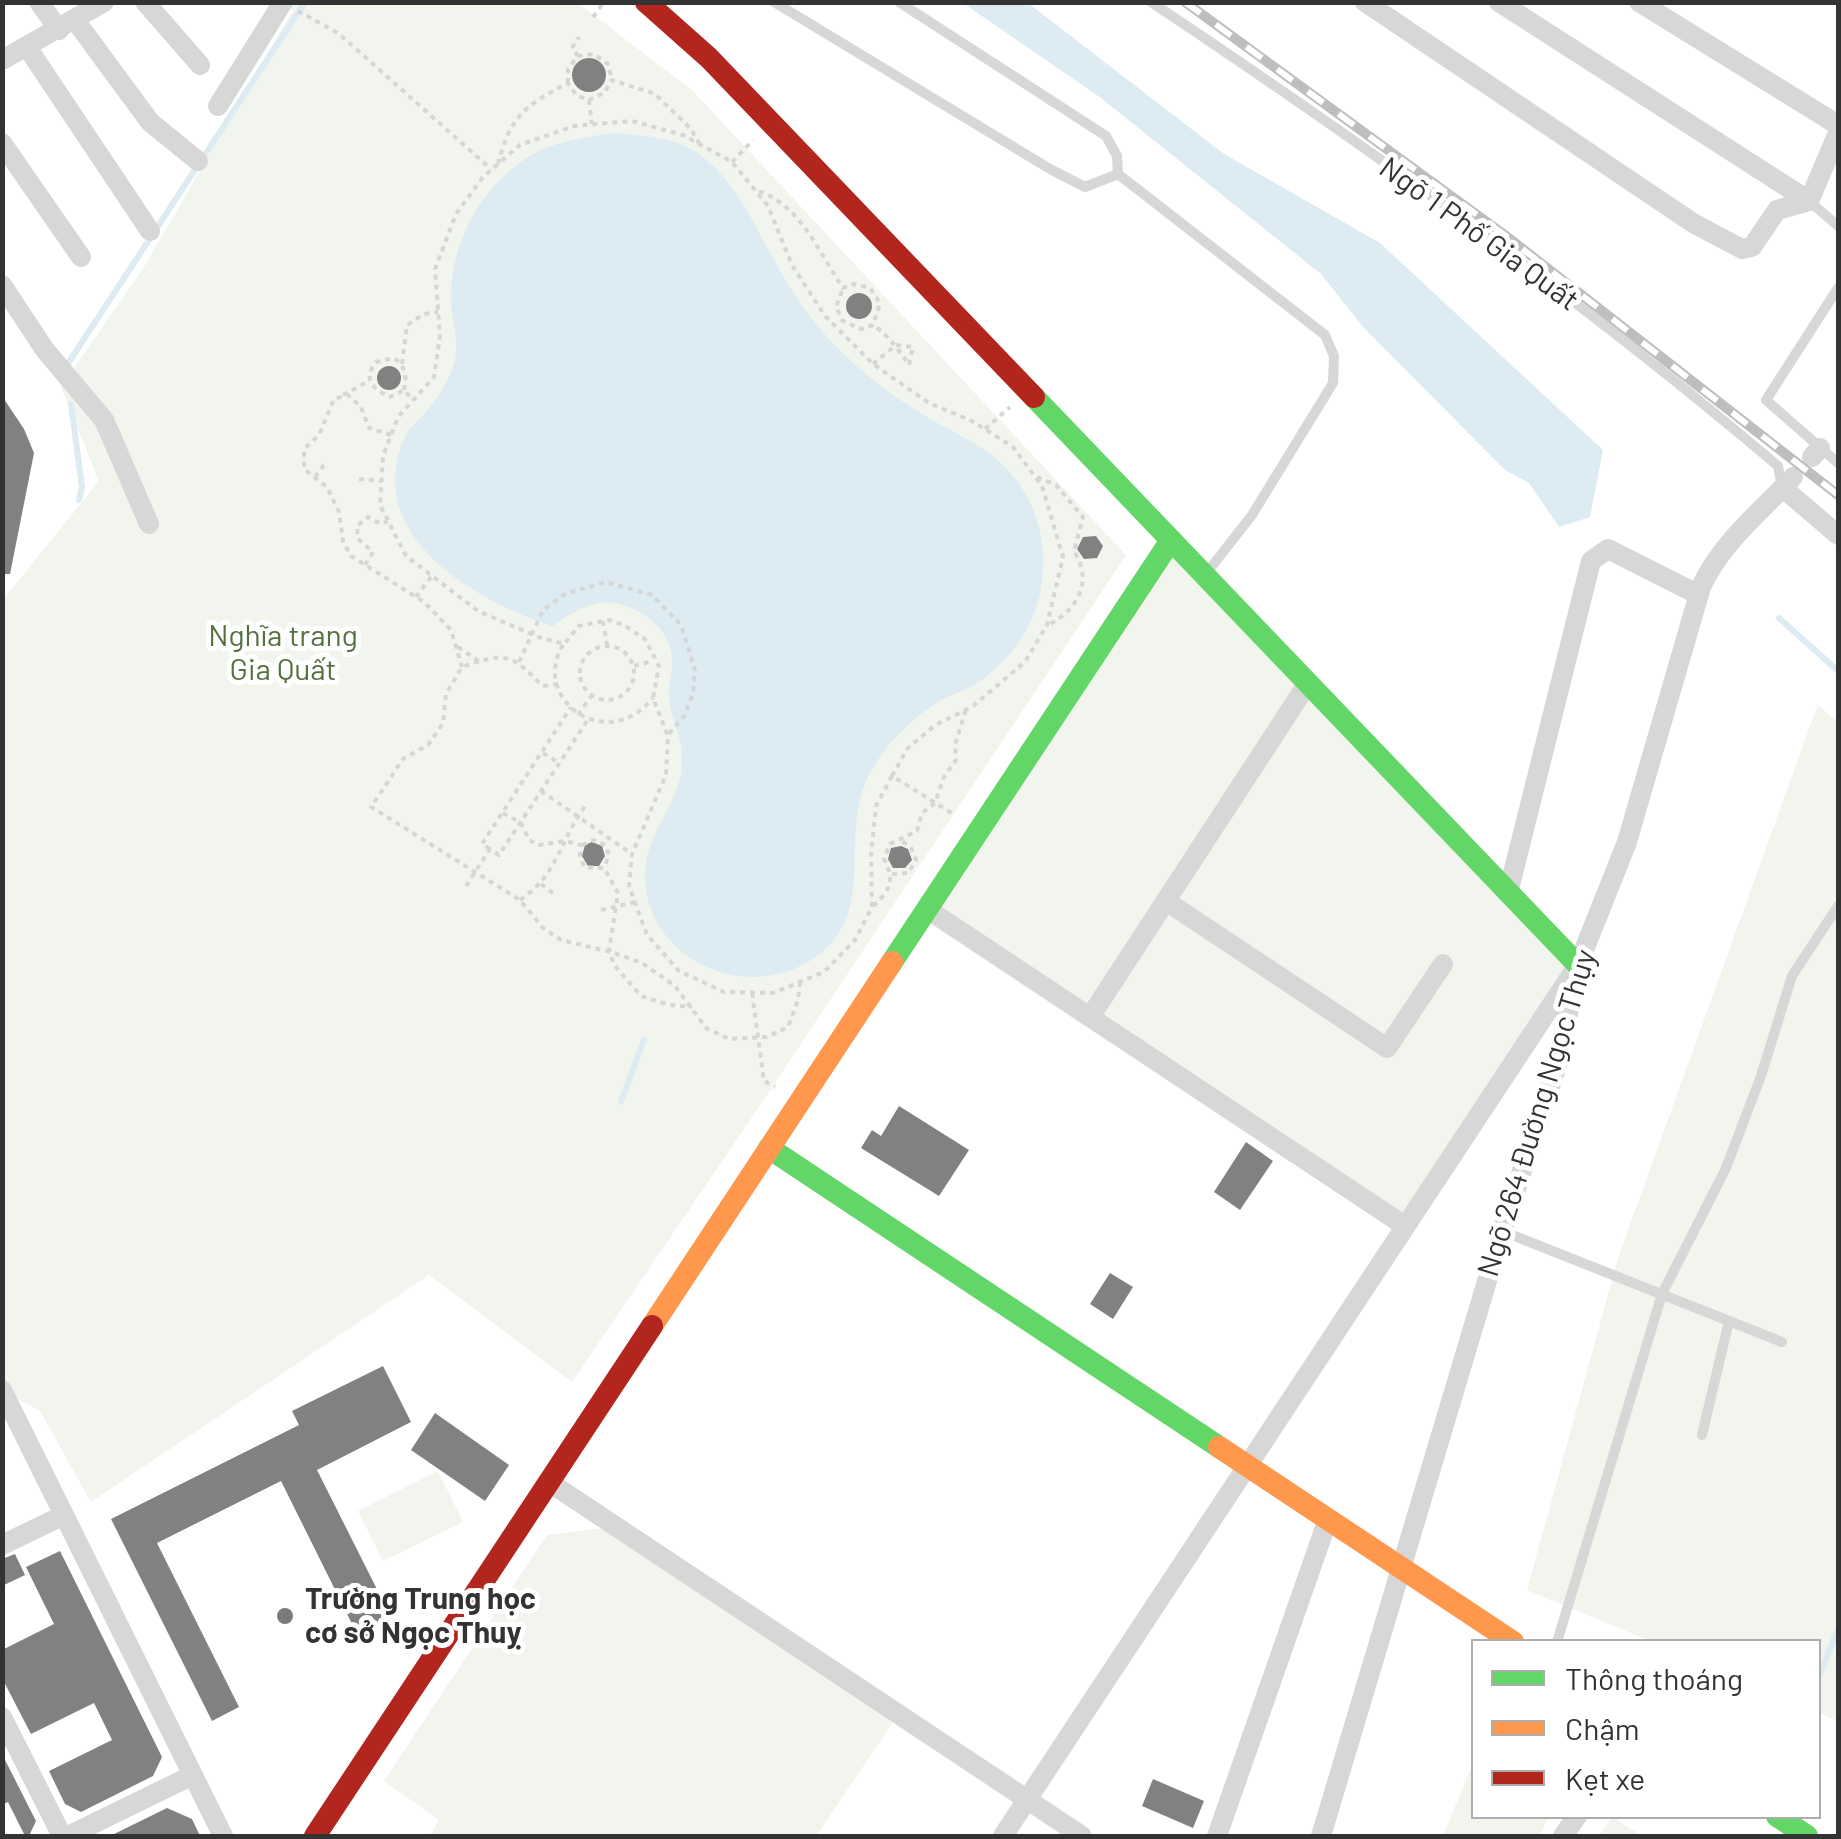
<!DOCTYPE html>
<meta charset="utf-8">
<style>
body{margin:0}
#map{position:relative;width:1841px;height:1839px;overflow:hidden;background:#fff;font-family:Barlow,sans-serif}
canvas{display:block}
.frame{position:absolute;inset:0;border:5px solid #333;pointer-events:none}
.legend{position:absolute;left:1471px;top:1639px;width:350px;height:180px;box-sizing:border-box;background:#fff;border:2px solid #adadad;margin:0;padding:12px 18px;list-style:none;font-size:30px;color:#333}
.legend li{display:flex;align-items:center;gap:20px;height:50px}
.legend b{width:50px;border:2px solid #adadad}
</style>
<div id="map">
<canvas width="1841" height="1839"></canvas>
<div class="frame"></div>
<ul class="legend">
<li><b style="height:12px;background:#63d668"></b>Thông thoáng</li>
<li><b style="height:12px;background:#ff974d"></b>Chậm</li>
<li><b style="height:12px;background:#b3261e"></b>Kẹt xe</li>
</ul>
</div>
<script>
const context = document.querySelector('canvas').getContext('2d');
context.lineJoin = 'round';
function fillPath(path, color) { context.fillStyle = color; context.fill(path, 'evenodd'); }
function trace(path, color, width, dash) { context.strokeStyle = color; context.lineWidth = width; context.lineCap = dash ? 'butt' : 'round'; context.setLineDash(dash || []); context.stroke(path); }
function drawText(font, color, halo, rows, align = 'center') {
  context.font = font + ' Barlow,sans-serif'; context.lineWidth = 10; context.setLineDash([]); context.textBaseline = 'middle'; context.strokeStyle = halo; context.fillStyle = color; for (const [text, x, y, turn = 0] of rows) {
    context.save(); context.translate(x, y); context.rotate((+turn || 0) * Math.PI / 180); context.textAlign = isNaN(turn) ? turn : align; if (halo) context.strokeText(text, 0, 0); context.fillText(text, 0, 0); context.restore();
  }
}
const green = new Path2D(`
 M283,2L578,3L692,90L1126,555L767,1095L572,1382L429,1275L91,1502L40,1411L3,1391L2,601L99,481L61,387L144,267L293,10Z
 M1171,540L1578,965L1405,1226L927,909Z
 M1818,704L1838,723V1721L1819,1713L1818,1642L1650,1641L1527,1590L1618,1258Z
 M438,1471L463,1522L383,1561L358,1511Z
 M603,1528L894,1721L816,1836H430L439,1820L384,1781L547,1535Z
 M1473,1763L1474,1816L1548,1817L1540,1836H1443Z
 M1612,1817H1613L1642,1836H1599Z`);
const water = new Path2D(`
 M963,3H1028L1224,154L1380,243L1603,450L1590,517L1559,527L1529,483L1505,470L1363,327L1321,274L1101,98Z
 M612,133C643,136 678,136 703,157C742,189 756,231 781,272C798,302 819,331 845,355C869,379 900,401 929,418C965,440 993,447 1019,484C1041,515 1048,556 1040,593C1033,630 1007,663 976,684C967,690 955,693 945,698C913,716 883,746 867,779C838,842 881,918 808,962C739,1003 642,955 645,871C647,832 680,803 682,765C684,736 669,717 669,697C669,678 676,664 669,645C661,619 625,599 599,603C581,606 567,616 553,626C475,602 360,533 405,437C410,425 422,418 429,408C441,394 454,373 456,354C458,335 450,313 451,293C453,239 480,190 525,159C549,142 583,138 612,133Z`);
const stream = new Path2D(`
 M67,365L305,2
 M71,404L82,487L79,500
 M1779,618L1838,671
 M621,1102L644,1039
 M1818,1679L1838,1629`);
const building = new Path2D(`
 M572 75a17 17 0 1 1 34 0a17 17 0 1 1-34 0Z
 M846 306a13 13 0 1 1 26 0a13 13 0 1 1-26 0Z
 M377 378a12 12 0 1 1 24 0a12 12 0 1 1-24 0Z
 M2,396L24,429L34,453L10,574H2Z
 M1096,536L1103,546L1097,558L1084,559L1077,549L1083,537Z
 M592,842L602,846L605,856L599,866H588L582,856L585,845Z
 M901,846L908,849L912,860L905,868H893L888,859L891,848Z
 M899,1106L969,1150L939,1196L861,1148L872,1130L881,1136Z
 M1246,1142L1273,1161L1240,1210L1214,1192Z
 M1110,1273L1133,1287L1113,1319L1090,1304Z
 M383,1366L411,1422L317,1470L397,1629L363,1646L281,1481L157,1543L239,1707L212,1721L111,1519L299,1425L292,1411Z
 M435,1413L509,1465L485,1501L411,1450Z
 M60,1551L162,1757L153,1776L81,1812L65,1804L49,1771L112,1740L94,1703L31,1734L2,1678V1650L54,1624L26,1567Z
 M15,1554L25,1575L2,1586V1559Z
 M2,1754L36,1821L29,1836H25L8,1802L2,1805Z
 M1153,1779L1204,1801L1193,1828L1142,1806Z
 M167,1808L192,1819L200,1836H110Z`);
const path = new Path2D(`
 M298,11L338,33L491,169
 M593,17L604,2
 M578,56L572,48L579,37
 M568,83V69L578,56L594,54L608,64L612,80
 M589,100L592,124
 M732,162L753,140
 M498,164C510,117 525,105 568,83L576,95L589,100L604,93L612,80L655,94L691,129L699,143
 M759,191C802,207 819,253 843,288L853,284L870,288L880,303L873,325L861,329L843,321L836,307L843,288
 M402,364L407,325L424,314L438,312
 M873,364L896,345L913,347L909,365C898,349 889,336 873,325
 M404,390C407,376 406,367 394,358L376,362C362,380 373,389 390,397L404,390L413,400
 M343,395L369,381
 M985,429L1010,407
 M391,435L369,428L361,407L348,395L334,399L319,435L304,449V469L327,487L339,512L343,541L351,556L424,602L451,630L462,667
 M315,477L327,461
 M1037,477L1056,485L1083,517L1074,551C1093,581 1079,609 1048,625
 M359,479L381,481
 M365,565L373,552L358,539L357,526L368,517L381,524L388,521
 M416,597L431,577
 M603,621L607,645
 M563,645C530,697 605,756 653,698
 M580 673a27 27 0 1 1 54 0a27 27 0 1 1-54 0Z
 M458,647L479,661
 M519,662L543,610L565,594L606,582L652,595L681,625L695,670L693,693L685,715L669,734
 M634,666L653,661
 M558,684L542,686C512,653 504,652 462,667L446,694L443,723L428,745L403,759L371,807L520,900L543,928L561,940L611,952L642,963L675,986L706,1028L729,1039L767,1037L788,1027L798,1000L800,982
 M578,715L592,695
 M543,753L559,763
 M892,776L907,749L934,726L973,706L1025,662L1047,625L1063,557L1042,486L1013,447L972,421L929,403L873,364L825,316L792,265L768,206L732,162L683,135L632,121L574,126L520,145L483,177L456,214L435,269L440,336L434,377L398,417L383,456L380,505L406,556L478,611L538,637L564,644L579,626L609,620L624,625L645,639L659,666L653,698L668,736L666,775L632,854L629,886L647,935L679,971L724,992L773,993L824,972L855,940L872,907L871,856L876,806L892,776L955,815
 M541,791L632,854
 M503,813L521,823L529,840L539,845L565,841L581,845L580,855L584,867L604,868L618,893L609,951L614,965L641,996L670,1005L692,1007
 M582,845L594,840L605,845L609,855L604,868
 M490,849L482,844L571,707
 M892,874L908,873L916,860L911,848L902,841
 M541,884L554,894
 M466,886L490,849L499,855L589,718
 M520,900C559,874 560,839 586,805
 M873,906C891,890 895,880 884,859L890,844L917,831L922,813L935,803L944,777L956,760L955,745L966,709
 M601,910L635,902
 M752,993L764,1081L775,1087`);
const lane = new Path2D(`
 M774,2L1050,169L1085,187L1118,174
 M899,2L1106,136L1117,156L1118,174L1325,335L1334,356L1333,383L1252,515L1205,575
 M1151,2C1367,146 1580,298 1778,466L1782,487
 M1809,201L1838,226
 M1838,288L1766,400L1838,463
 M1502,1231L1782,1342
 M1702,1435L1729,1321
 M1557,1642L1662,1294L1726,1168L1761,1076L1792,976L1838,906`);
const street = new Path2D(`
 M39,2L59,30
 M145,2L200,65
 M1365,2L1693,223L1742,249L1752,247L1777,210L1809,201
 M1499,2L1809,201
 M1639,2L1838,125
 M75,20L150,122L198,161
 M27,47L150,231
 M2,60L104,2
 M218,106L283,2
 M2,143L81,257
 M1809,201L1838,133
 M2,285L45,350L104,420L149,524
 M1812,457L1820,448
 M1783,488L1838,535
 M1508,893L1591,561L1608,549L1699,595
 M1166,901L1387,1048L1443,964
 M927,909L1405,1226
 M1090,1017L1308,683
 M2,1390L223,1836
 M549,1482L1082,1836
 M2,1545L64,1515
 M2,1717L62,1836
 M68,1836L193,1775
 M1003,1836L1572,974
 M1217,1836L1328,1519
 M1321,1836L1502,1231L1558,1062L1578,965L1627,842L1701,587C1721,543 1760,512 1793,477
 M1563,1836L1577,1816`);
const fast = new Path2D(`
 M1034,397L1578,965
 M892,962L1171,540
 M769,1148L1219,1447
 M1777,1816L1807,1836`);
const slow = new Path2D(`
 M652,1326L892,962
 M1219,1447L1513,1642`);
const jam = new Path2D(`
 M646,2L709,58L1034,397
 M315,1836L652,1326`);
const rail = new Path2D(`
 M1185,2L1506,236L1838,495`);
const markers = [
 [285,1616,10,"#7a7a7a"]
];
const streetNames = [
 ["Ngõ 1 Phố Gia Quất",1479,234,36],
 ["Ngõ 264 Đường Ngọc Thụy",1537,1113,-73]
];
const parkNames = [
 ["Nghĩa trang",283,636],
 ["Gia Quất",283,670]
];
const poiNames = [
 ["Trường Trung học",305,1599],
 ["cơ sở Ngọc Thuỵ",305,1633]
];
fillPath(green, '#f1f5ed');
fillPath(water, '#ddebf3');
trace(stream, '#ddebf3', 6);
fillPath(building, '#818181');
trace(path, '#d6d6d6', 4, [5, 5]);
trace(lane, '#d7d7d7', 10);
trace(street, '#d7d7d7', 20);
trace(fast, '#63d668', 22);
trace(slow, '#ff974d', 22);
trace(jam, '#b3261e', 22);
trace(rail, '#bebebe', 10);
trace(rail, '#fff', 6, [19]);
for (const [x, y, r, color] of markers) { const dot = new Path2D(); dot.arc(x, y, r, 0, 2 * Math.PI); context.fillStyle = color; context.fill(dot); trace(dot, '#fff', 4); }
drawText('30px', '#333', '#fff', streetNames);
drawText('30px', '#56703f', '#fff', parkNames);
drawText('bold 30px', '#333', '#fff', poiNames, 'left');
</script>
